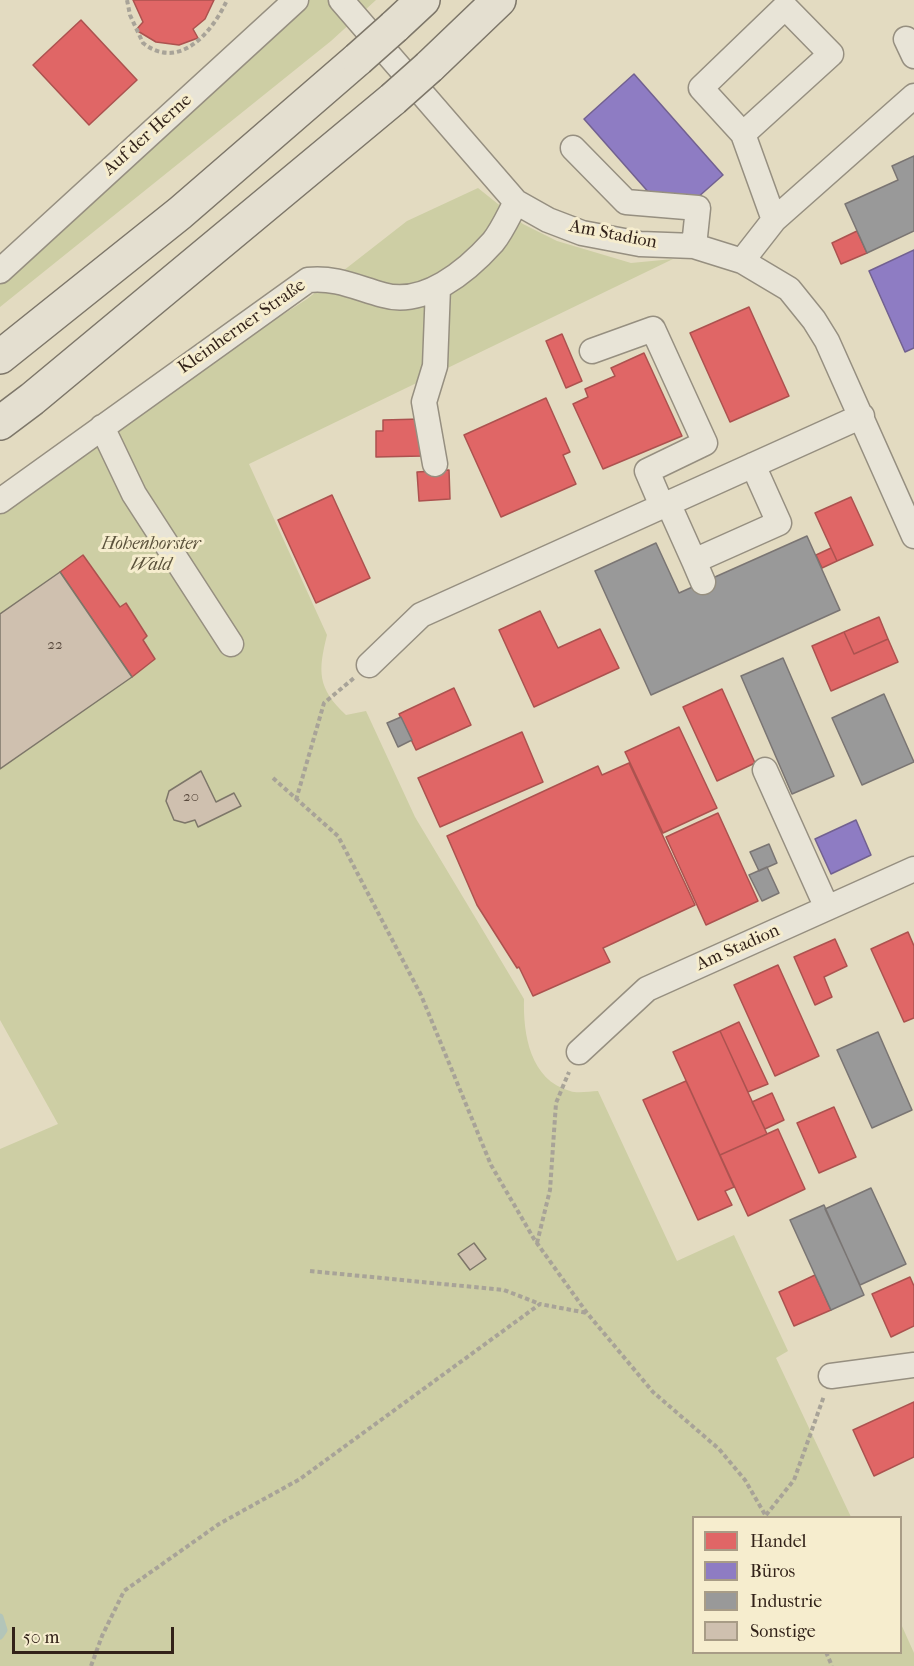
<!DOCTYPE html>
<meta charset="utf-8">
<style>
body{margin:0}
#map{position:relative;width:914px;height:1666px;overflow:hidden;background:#e3dbc1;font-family:"IM FELL French Canon",serif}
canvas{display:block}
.legend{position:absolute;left:692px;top:1516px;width:210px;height:138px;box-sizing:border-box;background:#f6edce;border:2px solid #a89c86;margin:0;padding:8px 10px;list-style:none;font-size:18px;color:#322219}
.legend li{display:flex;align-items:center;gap:12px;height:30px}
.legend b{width:30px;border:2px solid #a89c86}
.scale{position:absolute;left:12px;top:1627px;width:162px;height:27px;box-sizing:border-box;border:3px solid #322219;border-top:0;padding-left:8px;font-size:18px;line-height:21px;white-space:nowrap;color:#322219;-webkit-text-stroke:4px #f6edce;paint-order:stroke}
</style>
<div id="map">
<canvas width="914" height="1666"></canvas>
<ul class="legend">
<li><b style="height:16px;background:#e06666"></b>Handel</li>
<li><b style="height:16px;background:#8e7cc3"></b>Büros</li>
<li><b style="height:16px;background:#999"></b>Industrie</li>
<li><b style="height:16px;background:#cfc0af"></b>Sonstige</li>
</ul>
<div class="scale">50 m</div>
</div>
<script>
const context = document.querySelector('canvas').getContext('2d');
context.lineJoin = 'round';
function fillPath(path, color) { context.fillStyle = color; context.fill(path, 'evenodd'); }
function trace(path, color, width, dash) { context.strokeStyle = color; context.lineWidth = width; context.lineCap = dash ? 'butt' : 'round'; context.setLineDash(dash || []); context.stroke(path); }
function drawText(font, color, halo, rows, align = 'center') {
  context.font = font + ' "IM FELL French Canon",serif'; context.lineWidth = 6; context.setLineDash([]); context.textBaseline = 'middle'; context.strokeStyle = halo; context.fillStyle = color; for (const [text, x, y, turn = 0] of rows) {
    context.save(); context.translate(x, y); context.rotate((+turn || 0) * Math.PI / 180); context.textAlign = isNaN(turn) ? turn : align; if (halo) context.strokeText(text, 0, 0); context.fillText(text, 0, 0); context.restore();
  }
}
const green = new Path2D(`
 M283,0H376L331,41L0,307V267Z
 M478,188L523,224L557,241L631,263L673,259L249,464L327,635C318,671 317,688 346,715L366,711L415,817L524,999C523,1034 530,1080 570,1091C578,1094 590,1091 598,1091L677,1261L734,1235L788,1351L776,1358L851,1517L694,1518V1652H900L901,1624L914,1653V1666H0V1149L58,1124L0,1020V508L138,408L307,299L407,221Z`);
const shops = new Path2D(`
 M133,0H214L205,19L193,29L198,38L179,45L156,42L136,30L143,22Z
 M81,20L137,80L89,125L33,65Z
 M857,231L867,253L841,264L832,243Z
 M749,307L789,396L730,422L690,333Z
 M562,334L582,381L566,388L546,341Z
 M644,353L682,436L603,469L573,404L588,397L585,389L615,376L611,368Z
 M546,398L570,452L563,455L576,484L501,517L464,435Z
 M421,419L422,456L376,457V431H383V420Z
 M449,470L450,499L419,501L417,472Z
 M332,495L370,578L316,603L278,520Z
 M851,497L873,545L837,561L815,513Z
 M831,548L837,561L822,568L816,555Z
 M83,555L120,607L126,603L147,636L143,640L155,659L132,677L60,572Z
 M540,611L558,648L600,629L619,668L534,707L499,630Z
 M879,617L888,639L854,654L844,632Z
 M844,632L854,654L888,639L898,662L831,691L812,646Z
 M454,688L471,725L416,750L399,714Z
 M722,689L755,763L717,781L683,707Z
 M679,727L717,808L663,833L625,752Z
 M522,732L543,782L440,827L418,778Z
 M629,763L695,905L603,948L610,962L533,996L519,967L517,968L477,905L447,836L598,766L602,775Z
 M718,813L758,901L706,925L666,837Z
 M908,932L914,946V1018L904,1022L871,949Z
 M835,939L847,966L824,977L832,997L815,1005L794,957Z
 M778,965L819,1056L775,1076L734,985Z
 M739,1022L768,1084L748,1092L720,1031Z
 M720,1031L767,1134L720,1155L673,1052Z
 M686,1081L734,1187L725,1191L732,1205L698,1220L643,1100Z
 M772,1093L784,1120L765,1129L752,1102Z
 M834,1107L856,1157L819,1173L797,1123Z
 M778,1129L805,1189L748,1216L720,1155Z
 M815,1275L831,1310L794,1326L779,1292Z
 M910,1277L914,1286V1326L891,1337L872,1294Z
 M914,1402V1457L874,1476L853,1430Z`);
const offices = new Path2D(`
 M634,74L723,175L697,198L651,195L584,119Z
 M914,250V348L905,352L869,271Z
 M856,820L871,855L831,874L815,839Z`);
const industry = new Path2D(`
 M914,156V231L867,253L845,204L898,180L892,166Z
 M807,536L840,610L651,695L595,571L656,543L679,593Z
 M783,658L834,776L792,794L741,676Z
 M884,694L914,762L862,785L832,718Z
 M401,717L412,740L398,747L387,723Z
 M769,844L777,863L759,871L750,852Z
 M767,867L779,893L762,901L749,875Z
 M878,1032L912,1110L872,1128L837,1050Z
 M871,1188L906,1264L860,1285L825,1209Z
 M824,1205L864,1295L831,1310L790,1220Z`);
const stream = new Path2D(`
 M0,1617L4,1630L0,1636`);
const building = new Path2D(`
 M60,572L132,677L0,769V614Z
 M201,771L216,802L234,793L241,806L198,827L195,820L185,823L174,820L166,801L169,791Z
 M474,1243L486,1259L470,1270L458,1254Z`);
const path = new Path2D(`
 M127,0L130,15L143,43C180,72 213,31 227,0
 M273,778L338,836L421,995L491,1165L534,1239L587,1313L653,1392L719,1449L745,1480L767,1518
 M296,800L324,703L354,678
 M537,1243L550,1190L556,1103L569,1072
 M310,1271L504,1290L540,1304
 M766,1515L794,1480L824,1396
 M826,1652L832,1666
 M91,1666L102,1636L124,1591L219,1524L300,1479L540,1304L587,1313`);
const minor = new Path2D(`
 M341,0L516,202L548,220L582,233L640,244L694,246L742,261L789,289L814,320L827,341L914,536
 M906,39L914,56
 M743,134L701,88L785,7L831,54L743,134L774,220
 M573,148L626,202L698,208L694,246
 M742,261L774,220L914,96
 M0,271L296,0
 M592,351L653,329L705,443L647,471L662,506
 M102,427L134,494L231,644
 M435,464L424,402L435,366L438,287
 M0,501L308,280C336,277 357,288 383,295C424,307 467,271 493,242C502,231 509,215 516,202
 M668,503L694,561L779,523L753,465
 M694,561L703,582
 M369,665L421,615L862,416
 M765,770L827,908
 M579,1052L647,989L914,869
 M831,1376L914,1365`);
const highway = new Path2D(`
 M394,27L423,0
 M429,67L499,0
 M0,357L180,213L358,59
 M0,423L32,399L393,99`);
const highwayBridge = new Path2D(`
 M358,59L394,27
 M393,99L429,67`);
const numberNames = [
 ["22",55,645],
 ["20",191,797]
];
const streetNames = [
 ["Auf der Herne",148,135,-42],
 ["Am Stadion",613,235,11],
 ["Kleinherner Straße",242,327,-35],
 ["Am Stadion",738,948,-24]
];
const parkNames = [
 ["Hohenhorster",151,545],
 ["Wald",151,566]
];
fillPath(green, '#cdcea4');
fillPath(shops, '#e06666');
trace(shops, '#ac524f', 1.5);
fillPath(offices, '#8e7cc3');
trace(offices, '#726190', 1.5);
fillPath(industry, '#999');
trace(industry, '#7a7573', 1.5);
trace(stream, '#b3c5b9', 7);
fillPath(building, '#cfc0af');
trace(building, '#7d7669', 1.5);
trace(minor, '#968f80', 27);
trace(highway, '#7d7669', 36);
trace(path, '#a8a398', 4, [4.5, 3]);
trace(minor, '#e8e4d7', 24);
trace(highway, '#e4dfd0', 33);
trace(highwayBridge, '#7d7669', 36, []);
trace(highwayBridge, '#e4dfd0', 33);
drawText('15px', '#594a3e', null, numberNames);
drawText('18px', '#322219', '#f6edce', streetNames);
drawText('italic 18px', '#5b523c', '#f6edce', parkNames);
</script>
